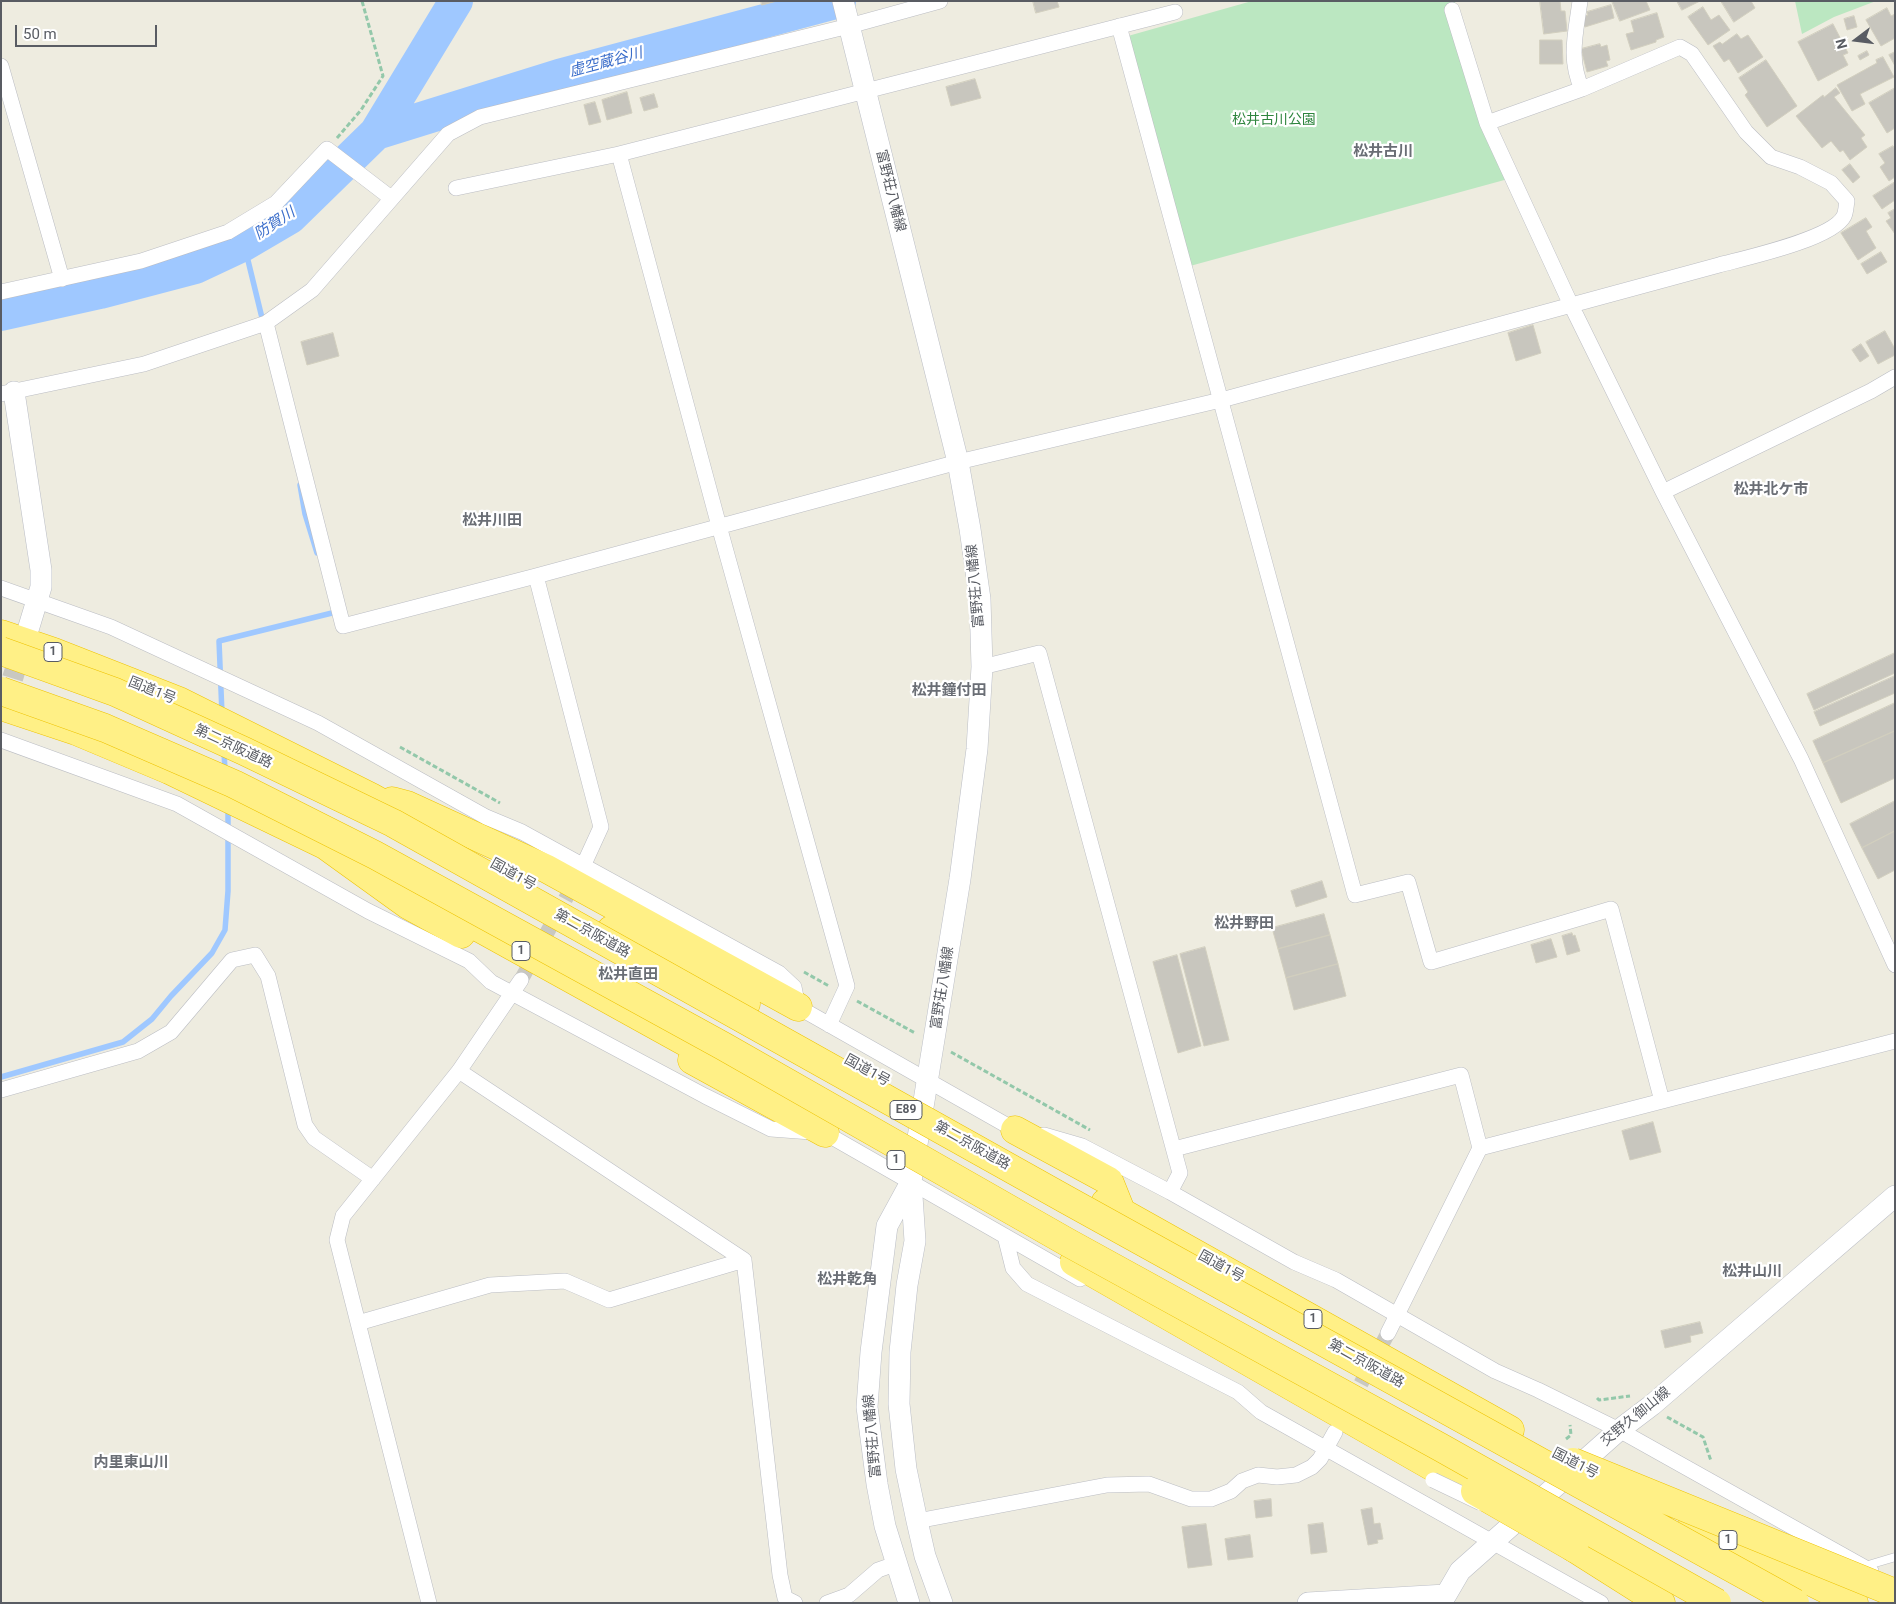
<!DOCTYPE html>
<meta charset="utf-8">
<style>
body{margin:0}
#map{position:relative;width:1896px;height:1604px;overflow:hidden;background:#eeece0;font-family:Roboto,sans-serif}
canvas{display:block}
.frame{position:absolute;inset:0;border:2px solid #595c63;pointer-events:none}
.north{position:absolute;left:1831px;top:15px;width:50px;height:50px;-webkit-text-stroke:4px #fff;paint-order:stroke;rotate:255deg;font-size:14px;font-weight:700;line-height:20px;text-align:center;color:#595c63}
.north::after{content:'';display:block;margin:auto;width:18px;height:22px;background:#595c63;clip-path:polygon(50% 0,100% 100%,50% 72%,0 100%)}
.scale{position:absolute;left:15px;top:25px;width:142px;height:22px;box-sizing:border-box;border:2px solid #595c63;border-top:0;padding-left:6px;font-size:15px;line-height:18px;white-space:nowrap;color:#595c63;-webkit-text-stroke:4px #fff;paint-order:stroke}
</style>
<div id="map">
<canvas width="1896" height="1604"></canvas>
<div class="frame"></div>
<div class="north">N</div>
<div class="scale">50 m</div>
</div>
<script>
const context = document.querySelector('canvas').getContext('2d');
context.lineJoin = 'round';
function fillPath(path, color) { context.fillStyle = color; context.fill(path, 'evenodd'); }
function trace(path, color, width, dash) { context.strokeStyle = color; context.lineWidth = width; context.lineCap = dash ? 'butt' : 'round'; context.setLineDash(dash || []); context.stroke(path); }
function drawText(font, color, halo, rows, align = 'center') {
  context.font = font + ' Roboto,"Noto Sans JP",sans-serif'; context.lineWidth = 4.5; context.setLineDash([]); context.textBaseline = 'middle'; context.strokeStyle = halo; context.fillStyle = color; for (const [text, x, y, turn = 0] of rows) {
    context.save(); context.translate(x, y); context.rotate((+turn || 0) * Math.PI / 180); context.textAlign = isNaN(turn) ? turn : align; if (halo) context.strokeText(text, 0, 0); context.fillText(text, 0, 0); context.restore();
  }
}
const green = new Path2D(`
 M1252,1L1455,2L1487,123L1508,179L1190,266L1128,36Z
 M1795,1H1876L1834,17L1802,34Z`);
const stream = new Path2D(`
 M244,244L263,322
 M300,485L305,514L317,553
 M222,714L219,641L336,612L335,610
 M224,751L225,772
 M1,1077L123,1042L152,1019L171,996L212,953L225,930L228,891V807`);
const river = new Path2D(`
 M376,133L559,76L839,1
 M1,314L100,292L195,267L244,244L290,217L376,133L456,1`);
const building = new Path2D(`
 M761,1H777L762,5Z
 M1033,1H1057L1059,7L1036,13Z
 M1540,1H1560L1561,11H1565L1567,31L1544,34Z
 M1612,1H1646L1650,10L1620,21Z
 M1677,1H1700L1682,10Z
 M1721,1H1751L1755,8L1734,22Z
 M1611,5L1614,18L1585,27L1582,17L1588,15L1587,12Z
 M1703,7L1711,20L1719,15L1730,30L1708,45L1688,17Z
 M1887,8L1891,16L1895,14V38L1881,46L1866,20Z
 M1657,13L1664,37L1656,40V42L1631,50L1626,34L1634,32L1631,21Z
 M1854,16L1857,27L1847,30L1844,19Z
 M1833,24L1848,53L1843,55L1848,65L1818,81L1798,42Z
 M1737,34L1741,39L1748,35L1763,57L1738,73L1729,59L1724,62L1713,46L1720,42L1722,44Z
 M1540,40H1562L1563,64H1540Z
 M1600,44L1601,47L1607,45L1610,60L1606,61L1608,66L1587,72L1581,49Z
 M1867,51L1869,55L1860,60L1858,56Z
 M1895,52V66L1889,55Z
 M1883,57L1894,77L1860,94L1865,104L1852,111L1837,85L1877,63L1876,60Z
 M1766,60L1797,106L1767,127L1745,95L1748,92L1739,78Z
 M975,79L981,98L951,106L946,87Z
 M1836,88L1840,93L1834,97L1865,135L1861,138L1867,147L1850,160L1843,150L1840,152L1831,141L1822,148L1796,116L1823,95L1824,97Z
 M1895,88V128L1887,133L1869,103Z
 M627,92L632,113L607,120L602,100Z
 M654,94L658,107L644,111L640,98Z
 M595,102L601,122L589,125L584,105Z
 M1893,146L1895,149V177L1889,181L1880,167L1885,163L1879,154Z
 M1850,164L1860,177L1853,183L1842,170Z
 M1895,182V200L1882,209L1873,196Z
 M1895,209V234L1886,221L1891,218L1888,213Z
 M1866,218L1872,227L1866,231L1876,248L1858,260L1841,233Z
 M1881,252L1887,262L1867,274L1861,264Z
 M1533,325L1541,353L1516,361L1508,333Z
 M1885,331L1895,349V355L1878,364L1866,342Z
 M333,333L339,356L307,365L301,342Z
 M1861,344L1869,356L1860,362L1852,350Z
 M1895,653V673L1814,710L1807,694Z
 M1895,676V693L1820,726L1814,712Z
 M1895,703V731L1823,763L1813,741Z
 M1895,731V778L1841,803L1823,763Z
 M1895,801V831L1862,848L1850,824Z
 M1895,831V870L1878,879L1862,848Z
 M1322,881L1327,897L1296,907L1291,891Z
 M1324,914L1330,935L1278,949L1272,928Z
 M1572,933L1573,936L1575,935L1580,951L1567,955L1562,936Z
 M1330,935L1338,964L1286,978L1278,949Z
 M1551,939L1557,957L1536,963L1531,945Z
 M1205,947L1229,1040L1204,1046L1180,954Z
 M1177,955L1201,1046L1178,1053L1153,962Z
 M1338,964L1346,996L1294,1010L1286,978Z
 M1653,1122L1661,1152L1630,1160L1622,1131Z
 M1700,1322L1703,1333L1690,1336L1691,1342L1665,1348L1661,1331Z
 M1271,1499L1272,1516L1256,1518L1254,1501Z
 M1372,1508L1374,1524L1380,1523L1383,1539L1377,1540L1378,1543L1368,1545L1361,1510Z
 M1323,1523L1327,1552L1311,1554L1308,1525Z
 M1206,1524L1212,1565L1188,1568L1182,1527Z
 M1250,1535L1253,1557L1228,1560L1225,1539Z`);
const streetTunnel = new Path2D(`
 M521,980L577,878
 M1350,1404L1388,1333`);
const secondaryTunnel = new Path2D(`
 M3,709L24,642`);
const path = new Path2D(`
 M337,138L361,110L383,76L362,1
 M400,747L500,803
 M804,972L829,986
 M857,1001L915,1033
 M951,1052L1090,1130
 M1597,1398L1599,1400L1630,1396
 M1667,1417L1703,1437L1711,1461
 M1566,1439L1571,1435L1570,1425`);
const lane = new Path2D(`
 M1865,1566L1895,1557`);
const street = new Path2D(`
 M1580,1C1576,32 1568,59 1582,89
 M1452,10L1487,123L1571,305L1663,492L1801,759L1895,965
 M1119,26L1355,895L1408,882L1431,962L1611,909L1662,1101
 M1,66L62,279
 M619,154L719,526L847,986L829,1025
 M456,188L619,154L1175,12
 M1,292L141,261L228,232L276,203L327,149L391,198
 M266,323L343,626L536,576
 M1,394L144,364L266,323L312,290L448,134L480,117L849,26L940,1
 M1663,492L1871,391L1895,377
 M1,588L111,627L318,723L486,817L522,832L779,973L794,987L798,1007L1015,1130L1021,1131
 M982,667L1039,653L1180,1173L1170,1192
 M1,740L177,804L368,911L469,961L491,982L705,1096L771,1129L825,1133L1080,1279
 M579,875L601,827L536,576L958,462L1225,399L1719,265C1745,258 1833,239 1844,216C1846,212 1846,206 1847,201L1831,183L1800,167L1771,157L1746,132L1692,54L1680,47L1582,89L1487,123
 M459,1071L744,1260L780,1575L785,1598L795,1603
 M1,1090L138,1051L171,1032L232,960L255,955L268,976L305,1125L314,1138L373,1179
 M1044,1135L1082,1146L1170,1192L1294,1262L1336,1280L1495,1371L1538,1390L1619,1430L1871,1571
 M1480,1148L1895,1041
 M1174,1149L1461,1075L1480,1148L1388,1333
 M1005,1236L1013,1268L1027,1284L1238,1392L1261,1412L1601,1603
 M358,1323L490,1285L565,1281L609,1300L744,1260
 M917,1521L1107,1485L1149,1484L1191,1499H1211L1231,1491L1242,1481L1258,1475L1277,1477L1296,1475L1312,1467L1320,1459L1335,1432
 M429,1603L337,1240L343,1216L459,1071L521,980
 M827,1603L849,1595L878,1570L895,1564`);
const secondary = new Path2D(`
 M843,1L958,462L970,529L980,599L982,667L977,749L960,879L911,1181L915,1241L907,1285L900,1352L899,1404L906,1469L917,1521L925,1556L942,1603
 M14,392L41,570V587L28,630
 M909,1603L885,1526L877,1484L867,1407L871,1352L887,1226L911,1182
 M1308,1603L1446,1595L1460,1571L1619,1430L1652,1405L1895,1196`);
const highway = new Path2D(`
 M1,634L54,652L179,701L371,797L407,817
 M1,706L76,731L169,770L339,852
 M392,801L407,805L547,869L798,1007
 M322,843L408,905L461,934
 M447,910L718,1060
 M611,930L746,1004
 M692,1060L825,1133
 M1015,1130L1109,1181L1121,1211
 M1105,1203L1510,1430
 M1074,1262L1475,1491
 M1693,1523L1854,1603
 M1574,1548L1661,1603`);
const streetBridge = new Path2D(`
 M1433,1480L1481,1503`);
const highwayBridge = new Path2D(`
 M1,651L115,692L244,751L393,823L1067,1200L1795,1603
 M1,691L105,728L234,784L375,855L723,1046L1067,1242L1440,1447L1717,1603
 M1573,1462L1895,1593
 M1475,1491L1574,1548`);
const shields = [
 [53,652,18],
 [521,951,18],
 [906,1110,32],
 [896,1160,18],
 [1313,1319,18],
 [1728,1540,18]
];
const shieldNames = [
 ["1",53,652],
 ["1",521,951],
 ["E89",906,1110],
 ["1",896,1160],
 ["1",1313,1319],
 ["1",1728,1540]
];
const parkNames = [
 ["松井古川公園",1274,120]
];
const streetNames = [
 ["富野荘八幡線",890,191,76],
 ["富野荘八幡線",976,586,-95],
 ["国道1号",152,691,22],
 ["第二京阪道路",233,747,25],
 ["国道1号",513,875,29],
 ["第二京阪道路",592,934,29],
 ["富野荘八幡線",943,988,-81],
 ["国道1号",867,1071,29],
 ["第二京阪道路",972,1146,29],
 ["国道1号",1221,1267,29],
 ["第二京阪道路",1366,1364,29],
 ["交野久御山線",1636,1417,-39],
 ["富野荘八幡線",873,1436,-95],
 ["国道1号",1575,1464,27]
];
const waterNames = [
 ["虚空蔵谷川",606,63,-15],
 ["防賀川",275,224,-33]
];
const neighbourhoodNames = [
 ["松井古川",1383,152],
 ["松井北ケ市",1771,490],
 ["松井川田",492,521],
 ["松井鐘付田",949,691],
 ["松井野田",1244,924],
 ["松井直田",628,975],
 ["松井山川",1752,1272],
 ["松井乾角",847,1280],
 ["内里東山川",131,1463]
];
fillPath(green, '#bbe7c1');
trace(stream, '#9fc8ff', 5.5);
trace(river, '#9fc8ff', 34);
fillPath(building, '#c8c6be');
trace(building, '#d2cfbf', 1);
trace(streetTunnel, '#c9c8c1', 15, [15, 8]);
trace(secondaryTunnel, '#c9c8c1', 21, [21, 11]);
trace(lane, '#bbbdc3', 9);
trace(street, '#bbbdc3', 16);
trace(secondary, '#bbbec6', 22);
trace(highway, '#eec300', 29);
trace(path, '#93c8aa', 3, [5, 2.5]);
trace(lane, '#fff', 8);
trace(street, '#fff', 15);
trace(secondary, '#fff', 21);
trace(highway, '#fff086', 28);
trace(streetBridge, '#bbbdc3', 16, []);
trace(highwayBridge, '#eec300', 29, []);
trace(streetBridge, '#fff', 15);
trace(highwayBridge, '#fff086', 28);
for (const [x, y, w] of shields) { const box = new Path2D(); box.roundRect(x - w / 2, y - 9.5, w, 19, 4); context.fillStyle = '#fff'; context.fill(box); trace(box, '#595c63', 1); }
drawText('bold 12px', '#595c63', null, shieldNames);
drawText('14px', '#2e853e', '#fff', parkNames);
drawText('14px', '#595c63', '#fff', streetNames);
drawText('italic 15px', '#3a6dca', '#fff', waterNames);
drawText('bold 15px', '#6a6e75', '#fff', neighbourhoodNames);
</script>
